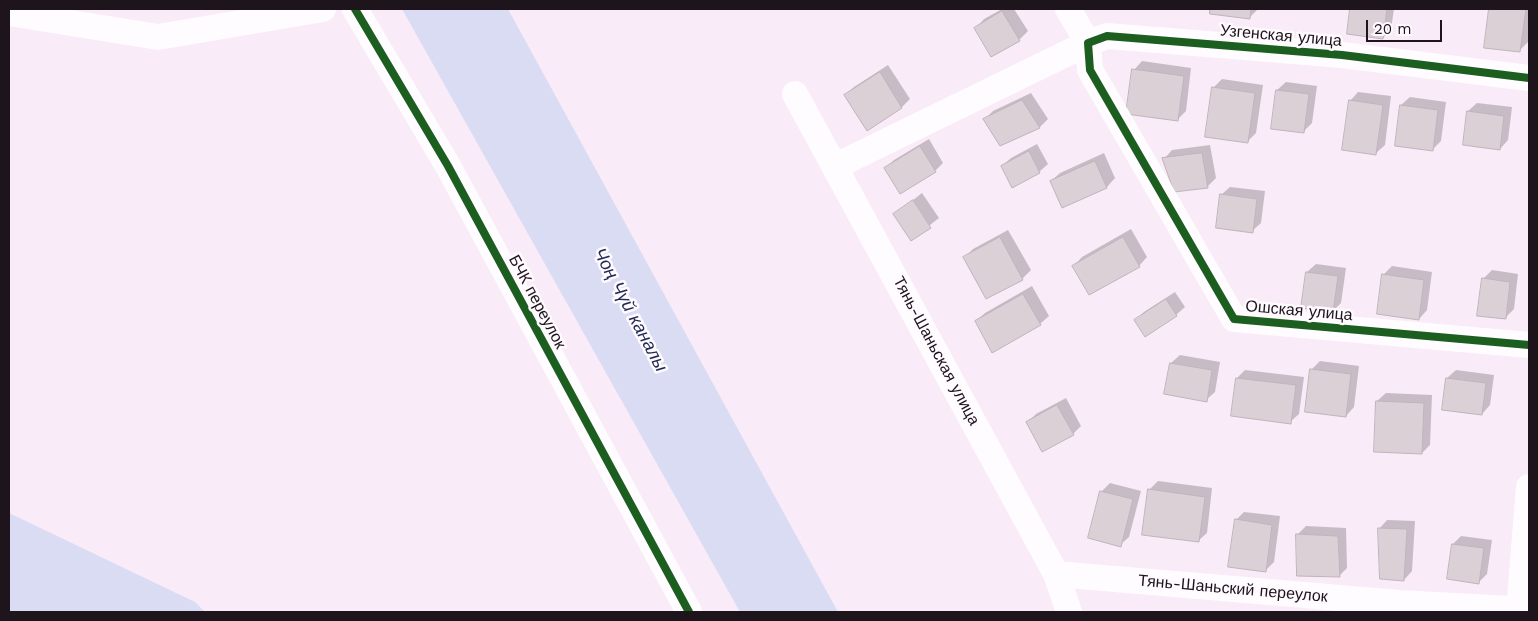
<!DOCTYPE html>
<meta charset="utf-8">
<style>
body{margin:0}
#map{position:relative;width:1538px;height:621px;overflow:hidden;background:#f9ebf7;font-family:"Work Sans",sans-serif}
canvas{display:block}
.frame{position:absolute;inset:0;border:10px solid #1d141c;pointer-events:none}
.scale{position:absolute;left:1366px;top:20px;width:76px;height:22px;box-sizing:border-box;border:2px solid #1d141c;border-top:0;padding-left:6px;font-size:15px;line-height:18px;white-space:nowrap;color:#1d141c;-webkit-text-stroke:4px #fffafe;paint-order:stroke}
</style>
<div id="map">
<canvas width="1538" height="621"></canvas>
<div class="frame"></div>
<div class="scale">20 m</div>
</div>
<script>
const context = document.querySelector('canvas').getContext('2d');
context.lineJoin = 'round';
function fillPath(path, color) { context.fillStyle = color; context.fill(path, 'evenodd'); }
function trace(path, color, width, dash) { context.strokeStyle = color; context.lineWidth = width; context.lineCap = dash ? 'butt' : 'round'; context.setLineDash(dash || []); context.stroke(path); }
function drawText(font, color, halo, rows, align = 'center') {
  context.font = font + ' "Work Sans",sans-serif'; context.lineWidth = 5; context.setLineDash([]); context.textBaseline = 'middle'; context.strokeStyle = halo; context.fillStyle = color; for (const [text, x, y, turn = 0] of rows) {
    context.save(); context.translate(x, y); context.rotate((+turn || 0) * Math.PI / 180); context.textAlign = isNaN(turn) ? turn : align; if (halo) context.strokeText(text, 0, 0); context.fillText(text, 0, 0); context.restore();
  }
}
const water = new Path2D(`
 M402,9H508L838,612H740Z
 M9,513L195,602L205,612H9Z`);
const shadow = new Path2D(`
 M1002,9H1014L1028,31L1019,40L976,28L984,19Z
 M1212,9H1258L1249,18L1211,13Z
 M1351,9H1394L1391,29L1383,38L1348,33Z
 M1491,9H1529L1528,42L1519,51L1486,46Z
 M1142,61L1191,68L1186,111L1177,120L1134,70Z
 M888,65L910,99L902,107L867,129L846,95L854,87Z
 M1222,79L1263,85L1256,133L1248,141L1213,88Z
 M1286,82L1317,86L1312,123L1303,132L1272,128L1277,90Z
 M1358,92L1391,96L1385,145L1376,153L1350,101Z
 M1031,93L1048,119L1040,127L1000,145L985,119L993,111Z
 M1410,97L1446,102L1441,141L1432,150L1401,105Z
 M1477,103L1512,107L1508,140L1500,149L1468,111Z
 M929,139L943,163L935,171L886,168L894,160Z
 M1037,144L1048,164L1039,172L1002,166L1011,158Z
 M1210,145L1216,178L1208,186L1164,159L1172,150Z
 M1104,153L1115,178L1107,187L1062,206L1051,181L1060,173Z
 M1230,187L1265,191L1261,223L1252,231L1221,195Z
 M922,193L939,218L912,239L895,214Z
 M1131,229L1147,257L1139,266H1074L1082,257Z
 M1008,230L1031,270L1022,279L965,257L973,249Z
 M1316,264L1346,268L1341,303L1333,311L1307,272Z
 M1392,266L1432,272L1427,310L1419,319L1383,275Z
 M1492,270L1518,274L1514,309L1505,318L1483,279Z
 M1032,286L1049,316L1040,324L976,321L985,313Z
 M1175,292L1185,307L1176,315L1136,321L1144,312Z
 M1180,355L1220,362L1215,392L1206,400L1166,393L1171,363Z
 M1320,361L1359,366L1354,407L1346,416L1311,370Z
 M1245,370L1304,377L1299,414L1290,422L1232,415L1237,378Z
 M1456,370L1494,375L1490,405L1482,414L1447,378Z
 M1386,393L1432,395L1430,445L1422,453L1377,401Z
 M1066,398L1081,426L1073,434L1027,423L1036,414Z
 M1158,481L1212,488L1207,533L1198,541L1149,490Z
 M1110,483L1141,491L1129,537L1120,545L1101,492Z
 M1244,512L1280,516L1274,562L1266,570L1236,520Z
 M1387,520L1415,521L1412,571L1404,580L1379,529Z
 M1306,526L1346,528L1347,568L1339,576L1297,535Z
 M1461,536L1492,540L1487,574L1479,582L1453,544Z`);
const building = new Path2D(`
 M1210,9H1251L1250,19L1210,14Z
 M1350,9H1387L1383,39L1347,34Z
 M1489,9H1526L1520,52L1484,48Z
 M1002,11L1020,41L991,57L974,28Z
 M1132,69L1184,76L1178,121L1126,114Z
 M880,72L902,108L867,131L844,95Z
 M1212,87L1255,93L1248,143L1205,137Z
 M1276,90L1309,94L1304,133L1271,129Z
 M1022,100L1040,128L1000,146L983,119Z
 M1349,100L1383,105L1376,155L1342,150Z
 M1400,105L1438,110L1433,151L1395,146Z
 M1467,111L1504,116L1500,150L1463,145Z
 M920,146L936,172L900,194L884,168Z
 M1029,151L1040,173L1012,188L1001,166Z
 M1202,153L1208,188L1174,192L1162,158Z
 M1095,161L1107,188L1062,208L1050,181Z
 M1220,194L1257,199L1253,233L1216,228Z
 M913,200L931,228L911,241L893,214Z
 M1000,237L1023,280L986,299L963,257Z
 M1123,237L1140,267L1089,295L1072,266Z
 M1306,272L1338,276L1333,313L1301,308Z
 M1382,274L1424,280L1419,320L1377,314Z
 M1482,278L1510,282L1506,319L1477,316Z
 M1023,294L1041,325L992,353L975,321Z
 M1166,299L1177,316L1145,337L1134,320Z
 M1170,363L1212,370L1207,402L1164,394Z
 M1310,369L1351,374L1346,417L1305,412Z
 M1236,378L1296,385L1291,424L1231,416Z
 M1446,378L1486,383L1482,415L1442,410Z
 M1376,401L1424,403L1422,454L1374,452Z
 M1057,405L1074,435L1042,452L1026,422Z
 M1148,489L1205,497L1199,542L1142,535Z
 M1100,491L1133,499L1121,547L1088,538Z
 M1235,519L1272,525L1266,572L1228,567Z
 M1378,528L1407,529L1404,581L1380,579Z
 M1296,534L1338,536L1340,577L1297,576Z
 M1452,544L1484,548L1479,584L1447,579Z`);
const minor = new Path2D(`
 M355,9L448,166L689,612
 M9,13L158,37L323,9
 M1529,78L1342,55L1207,44L1107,36L1088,43L1090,70L1234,319L1529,345
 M795,94L1056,574L1069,612
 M836,166L1088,43L1068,9
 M1056,574L1399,603L1529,610
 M1519,610L1529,487`);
const cycleway = new Path2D(`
 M355,9L448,166L689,612
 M1529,78L1342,55L1207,44L1107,36L1088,43L1090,70L1234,319L1529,345`);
const streetNames = [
 ["Узгенская улица",1281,36,5],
 ["БЧК переулок",537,302,62],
 ["Ошская улица",1299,311,5],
 ["Тянь-Шаньская улица",936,351,62],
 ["Тянь-Шаньский переулок",1233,589,5]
];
const waterNames = [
 ["Чоң Чүй каналы",630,310,62]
];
fillPath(water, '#dadcf4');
fillPath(shadow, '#0003');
fillPath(building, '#dcd0d7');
trace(building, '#c0b3bb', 1);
trace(minor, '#fefcfe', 26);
trace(cycleway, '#1b5e20', 8);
drawText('16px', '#1d141c', '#fffafe', streetNames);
drawText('italic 18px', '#1e2a50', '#fffafe', waterNames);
</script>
